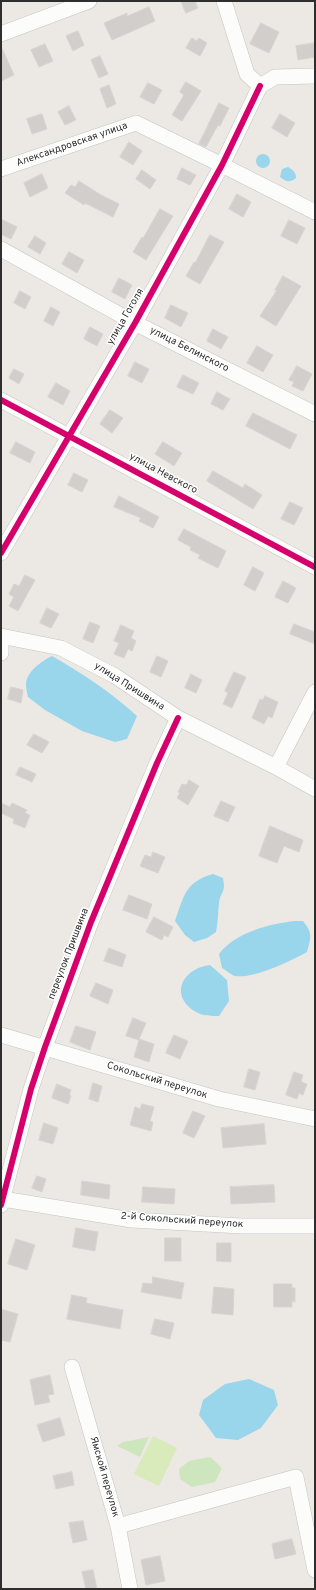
<!DOCTYPE html>
<meta charset="utf-8">
<style>
body{margin:0}
#map{position:relative;width:316px;height:1590px;overflow:hidden;background:#ece8e4;font-family:Overpass,sans-serif}
canvas{display:block}
.frame{position:absolute;inset:0;border:2px solid #2e2e2e;pointer-events:none}
</style>
<div id="map">
<canvas width="316" height="1590"></canvas>
<div class="frame"></div>
</div>
<script>
const context = document.querySelector('canvas').getContext('2d');
context.lineJoin = 'round';
function fillPath(path, color) { context.fillStyle = color; context.fill(path, 'evenodd'); }
function trace(path, color, width, dash) { context.strokeStyle = color; context.lineWidth = width; context.lineCap = dash ? 'butt' : 'round'; context.setLineDash(dash || []); context.stroke(path); }
function drawText(font, color, halo, rows, align = 'center') {
  context.font = font + ' Overpass,sans-serif'; context.lineWidth = 3; context.setLineDash([]); context.textBaseline = 'middle'; context.strokeStyle = halo; context.fillStyle = color; for (const [text, x, y, turn = 0] of rows) {
    context.save(); context.translate(x, y); context.rotate((+turn || 0) * Math.PI / 180); context.textAlign = isNaN(turn) ? turn : align; if (halo) context.strokeText(text, 0, 0); context.fillText(text, 0, 0); context.restore();
  }
}
const green = new Path2D(`
 M149,1437L140,1457L117,1446L123,1442Z
 M210,1457L222,1468L215,1482L192,1487L180,1479L179,1469L189,1461Z`);
const pitch = new Path2D(`
 M153,1436L177,1448L159,1486L134,1474Z`);
const water = new Path2D(`
 M256 161a7 7 0 1 1 14 0a7 7 0 1 1-14 0Z
 M288,167C293,170 296,172 296,178C290,183 286,182 280,177L282,169Z
 M52,656C82,673 111,692 137,716L127,739L115,742L82,731L45,710L28,697C27,693 26,688 26,684C27,671 42,661 52,656Z
 M213,874L223,878C226,894 221,890 219,903C218,912 218,922 216,932L207,938L194,942L185,935L175,921C184,896 185,882 213,874Z
 M295,921H303C313,933 311,938 307,952C291,961 254,979 235,976C231,975 226,970 222,968L219,954C236,932 269,924 295,921Z
 M210,965L227,980L229,1001L219,1016C212,1016 203,1016 198,1013C169,998 180,969 210,965Z
 M249,1379L274,1390L278,1405L261,1428L238,1440L216,1438L199,1415L203,1400L225,1384Z`);
const building = new Path2D(`
 M181,1H195L198,8L186,13Z
 M149,7L155,21L112,40L104,23L127,13V16Z
 M261,23L279,32L269,53L250,44Z
 M78,31L84,45L73,51L66,36Z
 M192,38L197,41L199,38L207,43L200,56L186,48Z
 M315,43V57L298,60L296,46Z
 M45,44L53,61L39,67L31,50Z
 M1,46L14,75L1,81Z
 M100,56L108,74L99,78L91,60Z
 M186,82L201,91L182,121L172,115L184,95L180,92Z
 M148,83L162,90L154,104L140,97Z
 M109,85L116,104L107,108L100,89Z
 M219,103L229,108L220,126L218,125L206,147L199,144Z
 M69,106L76,120L65,125L58,112Z
 M42,114L47,129L32,134L27,119Z
 M280,114L295,123L287,137L272,128Z
 M129,142L142,151L133,165L120,157Z
 M182,168L196,175L190,185L177,179Z
 M142,170L156,180L150,189L136,179Z
 M42,174L48,188L30,197L24,183Z
 M79,181L101,195L119,204L113,217L85,203L84,205L65,193L71,185L75,187Z
 M237,194L251,202L243,217L229,209Z
 M160,209L173,216L146,260L133,252L142,237L143,238Z
 M1,219L17,227L11,239L1,234Z
 M289,220L305,228L297,244L281,236Z
 M210,235L224,242L200,284L186,276L194,262L195,263Z
 M35,236L46,243L40,254L28,247Z
 M69,252L84,260L77,273L62,264Z
 M283,276L301,286L276,326L260,316L277,290H275Z
 M119,278L132,285L125,299L112,292Z
 M20,291L31,297L25,309L14,303Z
 M171,305L188,313L181,327L165,318Z
 M51,307L60,312L53,326L44,321Z
 M90,327L103,334L97,346L84,339Z
 M213,329L228,337L221,349L207,341Z
 M257,346L273,355L263,372L247,363Z
 M135,362L149,369L142,383L128,376Z
 M297,366L312,374L303,391L292,386L294,382L289,380Z
 M14,369L24,374L19,384L9,378Z
 M183,375L199,383L193,394L177,387Z
 M56,383L70,391L63,405L48,397Z
 M217,392L230,399L223,410L211,404Z
 M110,410L123,418L112,433L100,424Z
 M253,413L297,435L290,449L246,426Z
 M16,442L35,452L30,463L10,453Z
 M163,442L182,453L174,466L155,454Z
 M213,471L243,488L245,484L262,495L253,509L207,481Z
 M74,473L88,480L82,492L68,485Z
 M119,496L159,517L153,528L139,521L141,518L114,507Z
 M290,502L303,508L294,525L281,519Z
 M184,529L226,551L218,568L198,558L200,555L190,550L191,547L178,540Z
 M253,567L264,573L255,591L244,585Z
 M25,575L35,580L18,611L9,606L14,597L9,594L14,584L19,586Z
 M283,581L296,588L288,603L275,597Z
 M47,608L59,614L51,628L40,623Z
 M90,622L100,626L93,643L83,639Z
 M294,624L315,632V644L290,634Z
 M121,625L134,631L131,638L136,641L132,651L128,649L124,658L114,654L119,643L114,641Z
 M157,656L168,661L161,677L150,672Z
 M234,672L246,677L232,708L223,704L228,693L225,691Z
 M191,674L202,680L196,693L185,688Z
 M11,687L23,690L21,703L8,699Z
 M265,696L278,702L272,718L268,716L264,724L252,718L260,699L263,700Z
 M34,734L49,742L42,753L27,745Z
 M20,767L36,774L32,782L16,775Z
 M189,780L199,786L188,805L177,798L180,793L178,792L182,784L186,785Z
 M221,801L235,807L228,822L214,816Z
 M1,803L10,807L12,803L27,810L25,813L30,815L25,828L13,823L14,819L1,813Z
 M270,826L303,840L299,852L284,846L277,863L259,856Z
 M153,852L165,857L158,873L140,866L145,855L151,857Z
 M129,895L152,904L147,919L123,910Z
 M154,917L173,927L168,937L164,935L162,940L146,932Z
 M109,948L126,955L122,967L104,961Z
 M96,983L113,990L108,1004L90,996Z
 M133,1018L146,1023L139,1039L154,1044L149,1062L134,1057L139,1040L126,1036Z
 M76,1026L96,1032L90,1050L70,1042Z
 M174,1035L188,1041L180,1059L166,1053Z
 M249,1069L260,1072L255,1090L244,1087Z
 M294,1072L303,1075L301,1082L307,1084L303,1095L299,1093L297,1099L286,1095Z
 M93,1083L102,1086L98,1102L89,1099Z
 M57,1084L71,1090L69,1095L71,1096L68,1104L52,1098Z
 M142,1104L154,1107L150,1121L153,1122L151,1131L130,1125L135,1107L140,1109Z
 M193,1111L205,1116L194,1138L183,1133Z
 M44,1123L58,1128L53,1144L39,1140Z
 M264,1124L266,1144L223,1148L221,1128Z
 M37,1176L46,1179L42,1192L32,1188Z
 M82,1181L110,1185L109,1199L81,1195Z
 M274,1185L275,1202L231,1204L230,1187Z
 M143,1187L175,1189L174,1204L142,1202Z
 M76,1228L98,1232L95,1251L73,1247Z
 M165,1238H181V1261H165Z
 M16,1239L35,1245L27,1270L8,1264Z
 M217,1243H231V1262L217,1261Z
 M153,1277L184,1283L181,1299L141,1292L143,1283L152,1284Z
 M274,1284H292V1288H295V1302L292,1301V1307H274Z
 M214,1287L234,1289L233,1315L212,1313Z
 M72,1295L87,1298L86,1303L123,1310L120,1329L67,1319Z
 M1,1309L18,1314L10,1342L1,1340Z
 M155,1319L174,1323L170,1339L151,1334Z
 M50,1375L54,1394L48,1395L50,1402L35,1405L30,1380Z
 M60,1418L65,1435L43,1442L37,1425Z
 M72,1472L74,1485L56,1489L53,1476Z
 M83,1521L87,1540L73,1543L69,1523Z
 M292,1539L296,1554L275,1559L272,1544Z
 M160,1556L165,1581L146,1585L141,1560Z
 M93,1570L97,1589H86L82,1572Z`);
const minor = new Path2D(`
 M224,1L247,74L260,86
 M1,34L89,1
 M260,86L275,77L315,76
 M1,169L136,123L222,165L315,212
 M1,249L135,323L315,414
 M1,400L315,567
 M1,553L135,323L222,165L260,86
 M1,636L61,648L115,676L178,718L276,767L315,789
 M1,646V653
 M276,767L315,692
 M1,1035L219,1099L315,1119
 M3,1199L132,1220L242,1226H315
 M1,1205L31,1089L45,1047L91,922L157,763L178,718
 M72,1367L118,1526L130,1589
 M118,1526L296,1477L315,1570`);
const cycleway = new Path2D(`
 M1,400L315,567
 M1,553L135,323L222,165L260,86
 M1,1205L31,1089L45,1047L91,922L157,763L178,718`);
const streetNames = [
 ["Александровская улица",72,145,-19],
 ["улица Гоголя",126,317,-60],
 ["улица Белинского",189,350,27],
 ["улица Невского",163,474,28],
 ["улица Пришвина",129,687,32],
 ["переулок Пришвина",69,954,-69],
 ["Сокольский переулок",157,1081,17],
 ["2-й Сокольский переулок",182,1221,4],
 ["Ямской переулок",104,1477,74]
];
fillPath(green, '#cee6be');
fillPath(pitch, '#d9eabb');
fillPath(water, '#99d6ec');
fillPath(building, '#d1cecb');
trace(building, '#d7d4d0', 1);
trace(minor, '#c5c4c5', 16);
trace(minor, '#fcfcfb', 15);
trace(cycleway, '#d6006c', 6);
drawText('10px', '#2e2e2e', '#fff', streetNames);
</script>
